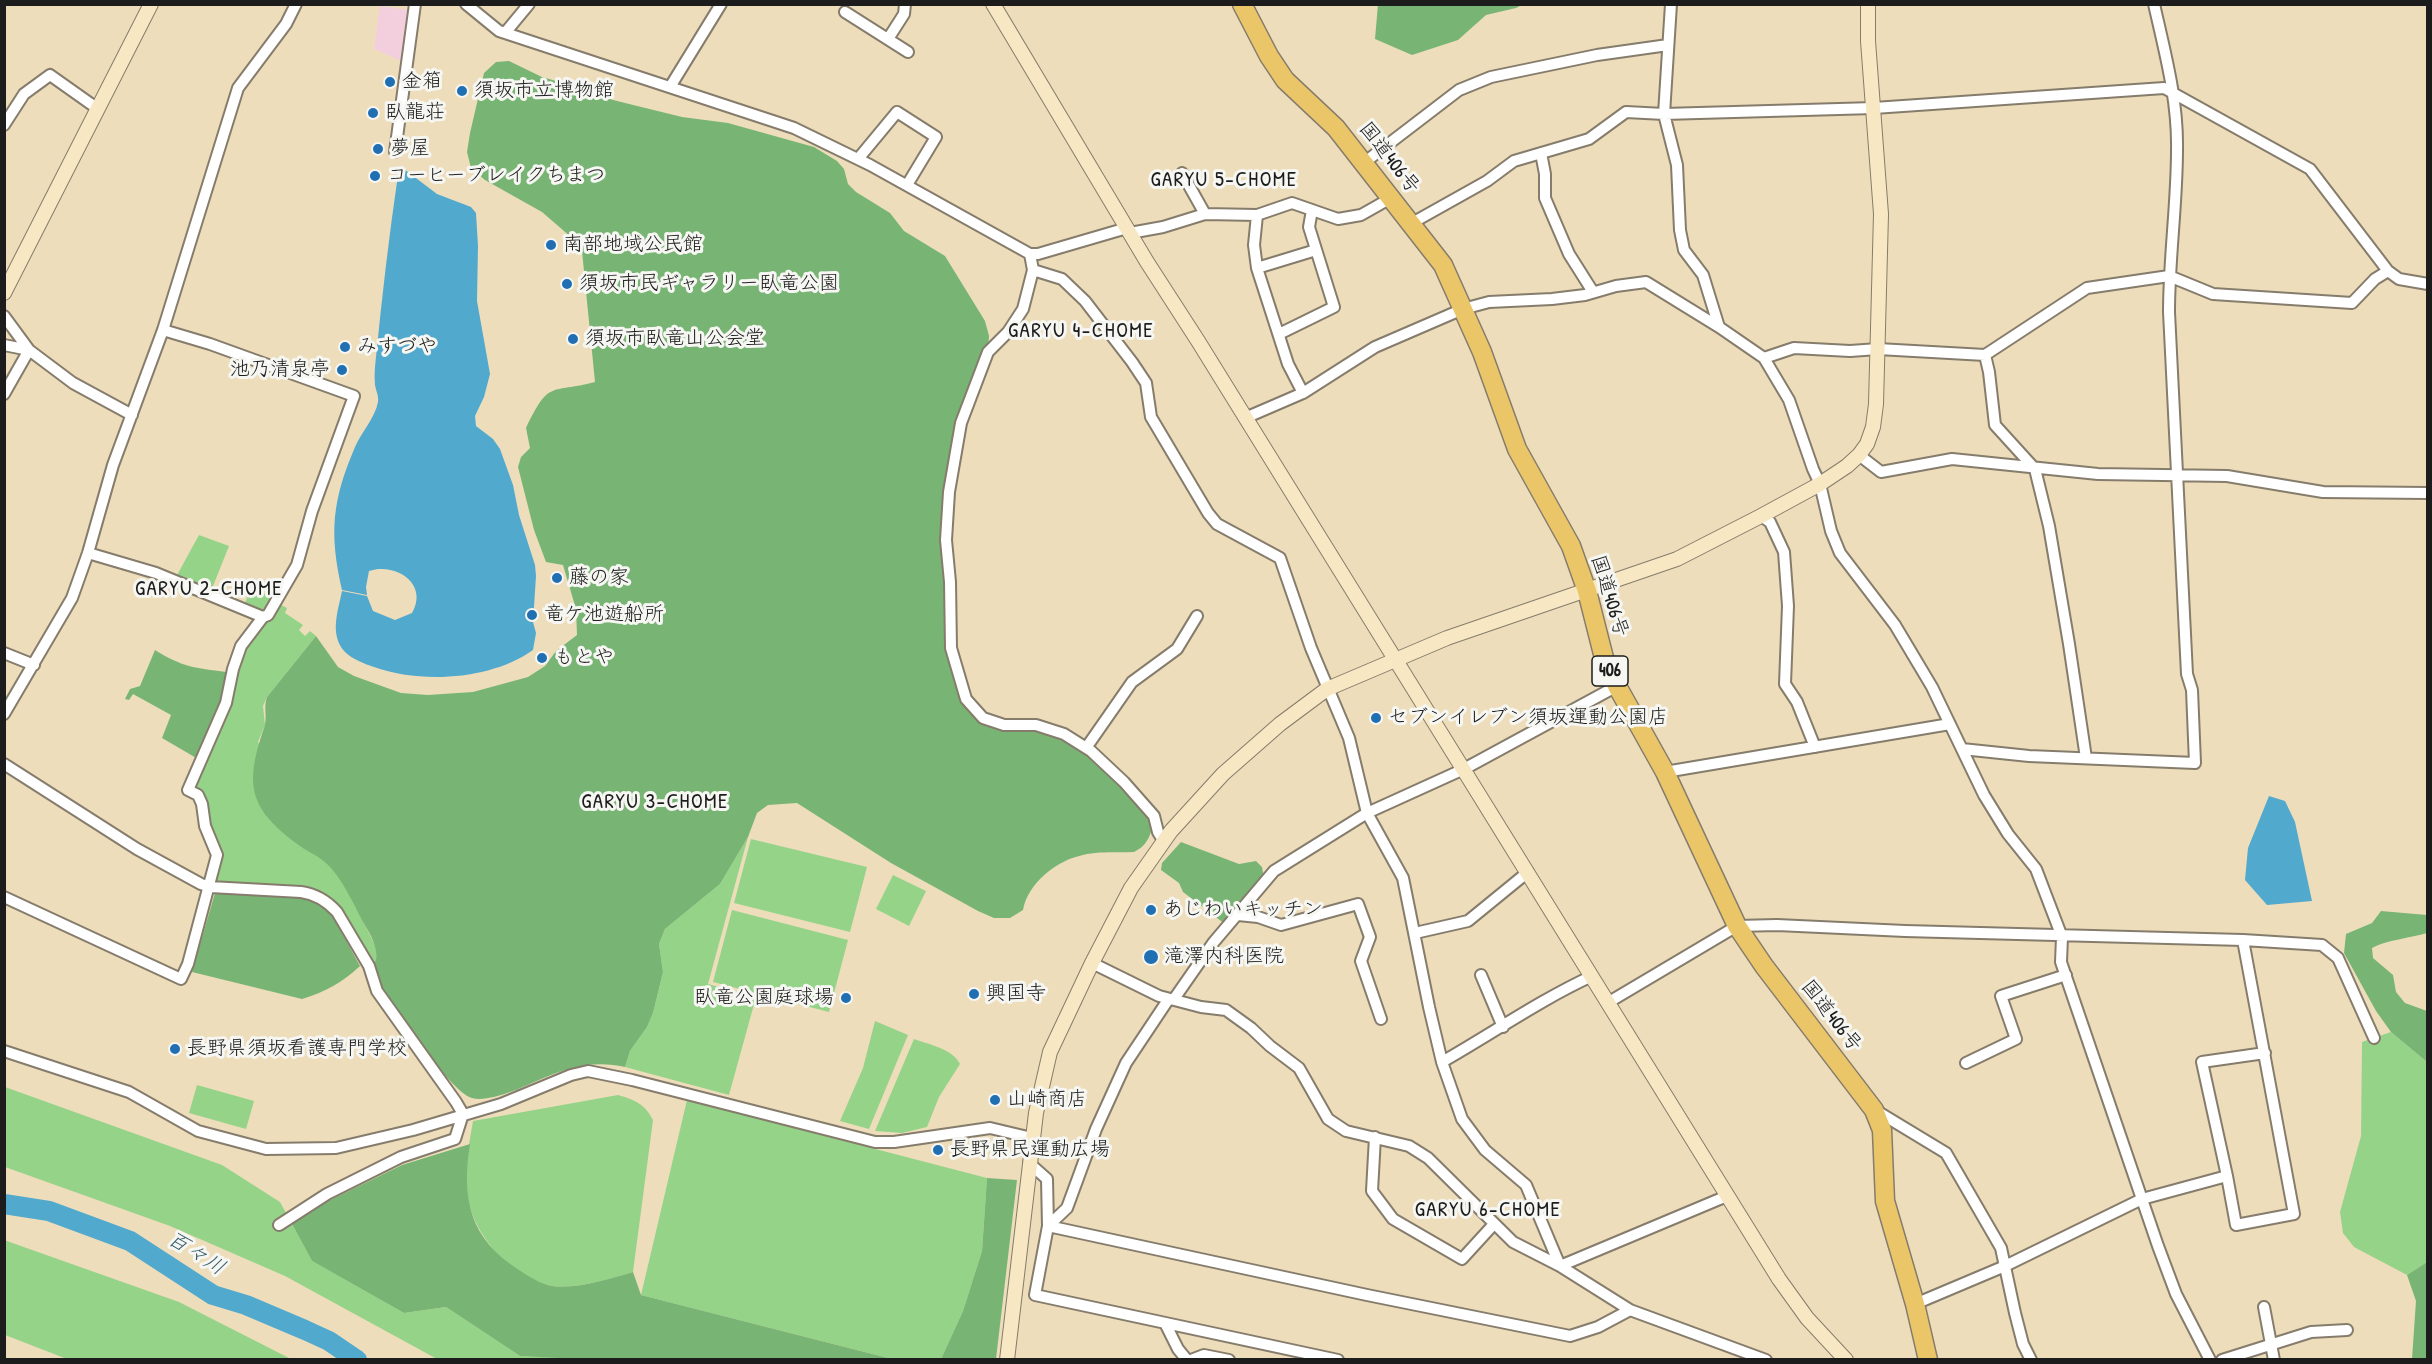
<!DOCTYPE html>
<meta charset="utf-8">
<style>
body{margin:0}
#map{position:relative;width:2432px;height:1364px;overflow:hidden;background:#edb;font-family:"Patrick Hand",sans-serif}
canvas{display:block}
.frame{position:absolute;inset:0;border:6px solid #1c1c1c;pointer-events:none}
</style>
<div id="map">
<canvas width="2432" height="1364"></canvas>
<div class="frame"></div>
</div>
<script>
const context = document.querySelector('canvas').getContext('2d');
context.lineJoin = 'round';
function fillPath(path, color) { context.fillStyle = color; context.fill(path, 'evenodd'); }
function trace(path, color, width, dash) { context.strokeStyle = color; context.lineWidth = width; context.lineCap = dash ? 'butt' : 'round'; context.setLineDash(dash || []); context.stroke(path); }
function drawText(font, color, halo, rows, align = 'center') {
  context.font = font + ' "Patrick Hand","Klee One",sans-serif'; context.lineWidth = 6; context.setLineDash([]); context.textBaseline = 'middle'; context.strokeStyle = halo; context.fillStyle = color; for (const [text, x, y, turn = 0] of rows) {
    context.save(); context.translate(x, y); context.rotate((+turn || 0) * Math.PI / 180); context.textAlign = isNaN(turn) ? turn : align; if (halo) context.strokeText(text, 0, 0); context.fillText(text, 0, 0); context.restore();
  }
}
const built = new Path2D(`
 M380,6L408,10L401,61L374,49Z`);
const green = new Path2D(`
 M199,535L229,546L211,591L176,577Z
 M250,590L275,597L265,614L244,606Z
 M281,605L287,608L285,613L303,625L299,630L305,636L310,631L316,636L267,697L263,706L265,725L258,742L325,861L343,882L376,947V960L371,965L332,904L216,884L214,881L221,853L191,788L244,647L264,621L270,620Z
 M748,837L708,984L756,997L729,1095L625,1067L630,1051L647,1027L653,1013L663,972L659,944L665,929L720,884Z
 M751,839L867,867L850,932L734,903Z
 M893,875L926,891L909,926L876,909Z
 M732,910L848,940L829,1012L713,982Z
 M875,1021L908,1035L869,1129L840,1121L863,1068Z
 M2391,1032L2427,1062V1262L2407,1275L2354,1247L2343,1233L2340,1212L2361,1136L2362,1042Z
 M914,1039C928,1044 953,1049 960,1064L939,1097L927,1127L902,1133L875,1131Z
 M197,1085L254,1101L246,1129L189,1113Z
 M5,1087L222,1165L280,1202L312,1261L404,1313L446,1307L520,1356L609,1359H437L285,1276L170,1226L5,1167Z
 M618,1095C635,1100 645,1104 653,1120L633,1272C608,1279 579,1289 552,1286C540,1284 525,1275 515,1268C499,1258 491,1248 481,1232C458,1193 466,1163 473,1121Z
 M687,1100L987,1178L982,1251L963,1311L941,1359H892L641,1295Z
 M4,1240L179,1302L291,1359H67L5,1335Z`);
const forest = new Path2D(`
 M1378,4H1522V5L1516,8L1486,15L1458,40L1412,55L1375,39Z
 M509,61L542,77L581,88L613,100L682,117L728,123L814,147L837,161L844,169L848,184L856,192L890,213L904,231L945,256L985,321L989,336L988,352L961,422L949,492L951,648L966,699L983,718L1036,725L1091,751L1154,816C1152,832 1149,845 1134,852C1118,853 1099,851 1083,855C1057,860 1028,883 1023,910L1010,918H994L978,911L891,863L797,803L768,805L757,813L748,837L720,884L665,929L659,944L663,972L653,1013L647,1027L630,1051L625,1067C595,1060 569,1067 541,1079C526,1086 489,1103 472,1098C452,1093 401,1017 388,997C381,987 378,975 371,965L376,960C378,946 370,934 363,922C352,901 343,880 327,864C319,856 308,852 300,846C249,809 244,786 264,728C268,717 263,708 267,697L316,636L338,667L354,676L401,693L428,695L473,692L528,677L545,666L556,651L577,635L576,609L563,565L546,562L534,530L518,467L521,457L530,448L526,428C550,379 549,394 595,382L582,251L579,244L542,212L485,180L471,168L467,152L470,133L484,73L496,62Z
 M155,650C182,667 195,668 226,672C227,703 210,731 198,759L162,738L171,715L133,694L129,700L125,699L130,689L140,686Z
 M1181,842L1239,864L1256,861L1262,867L1264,878L1225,924L1183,892L1179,883L1161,870L1162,863Z
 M215,893L308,897L330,911L360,966C343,982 325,992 302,999L192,972Z
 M2381,911L2427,915V933C2411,938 2386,940 2372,948L2373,958L2393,975L2396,992L2405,1003L2427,1011V1062L2391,1032L2376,1011L2344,953L2346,934L2372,923Z
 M470,1144C461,1199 470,1239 519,1270C528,1276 541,1284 552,1286C579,1289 608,1279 633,1272L641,1295L892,1359L596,1360L520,1356L446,1307L404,1313L312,1261L292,1224L318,1206L402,1165Z
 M987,1178L1017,1180L996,1359H941L963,1311L982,1251Z
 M2427,1262V1359H2412L2416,1301L2407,1275Z`);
const water = new Path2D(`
 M404,169L437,194L471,207L476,213L478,246L477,301L490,374L484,397L475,416L476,426L493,439L500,449L513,485L519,515L535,565L536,576L533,622L536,633L533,650C491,680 421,684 374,667C365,664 352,659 345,652C329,635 338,611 342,591L367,596L373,611L395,620L412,613C429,584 396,562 369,571L366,587L367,595L342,590C329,533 332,501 355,447C361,433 375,418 378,402C379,396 376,391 375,385C374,375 375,366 376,357C382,296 389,236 398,175L399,171Z
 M2269,796L2285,801L2295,822L2312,901L2267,905L2245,880L2248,848Z`);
const river = new Path2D(`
 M4,1204L49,1211L130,1241L213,1295L246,1305L305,1330L329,1341L357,1360`);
const street = new Path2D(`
 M466,4L499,31L794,128L870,165L1030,254H1038L1127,228
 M1671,4L1664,114L1677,165L1680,230L1684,250L1703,275L1719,327
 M845,12L908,52
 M505,33L529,4
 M888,39L904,14L905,4
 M670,87L721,4
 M4,125L24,94L50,75L98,109
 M395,152L415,4
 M1541,153L1545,174V198L1569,254L1593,292
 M858,159L897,112L936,137L907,185
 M1365,162L1459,90L1491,77L1597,55L1668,45
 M1182,173L1205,214
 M1257,215L1254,245L1257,268L1288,364L1303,393
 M1412,223L1487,181L1514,161L1589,139L1626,112L1664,114L1874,108L2164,88L2310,169L2388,271L2399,279L2428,284
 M1130,233L1163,227L1205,214L1257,215L1292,203L1338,219L1361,215L1391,198
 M1030,254L1033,270L1023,309L1008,332L988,352L961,423L949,492L946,540L950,582L951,648L966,699L983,718L1004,725H1036L1064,734L1091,751L1124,782L1154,816L1158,832L1164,842
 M1257,268L1316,250
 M1033,270L1062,279L1085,301L1132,362L1146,383L1151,417L1208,513L1217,524L1280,558L1311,648L1349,738L1367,813L1403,878L1429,1007L1442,1062L1462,1119L1485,1150L1526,1185L1560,1266
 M4,316L29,350L73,383L132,415
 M1279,334L1334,307L1309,227L1312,210
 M4,345L29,350
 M1985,355L1989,372L1995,425L2035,469L2049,526L2069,644L2086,758
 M1764,358L1794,348L1850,351L1878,349L1985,355L2087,288L2169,276L2213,294L2352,303L2375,279L2388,271
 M4,394L29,350
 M1245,418L1303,393L1375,347L1463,309L1489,302L1552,299L1585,295L1616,286L1646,282L1719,327L1764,358L1789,400L1813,469L1820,484L1831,531L1840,553L1895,625L1932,687L1984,795L2008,834L2036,869L2062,937L2061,962L2158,1246L2176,1294L2210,1360
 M1859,455L1881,472L1952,459L2098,474L2227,476L2323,492L2428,493
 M1761,516L1770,522L1784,552L1788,606L1785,684L1797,702L1815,747
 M88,553L156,573L263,617
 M4,653L34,665
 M4,714L72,598L88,553L113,465L163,330L238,88L286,24L296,4
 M1086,748L1132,682L1177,649L1197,616
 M1962,749L2029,756L2195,763L2192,690L2187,674L2169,312C2169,258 2177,204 2177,150C2178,100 2165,53 2154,4
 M4,764L137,849L201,884L210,887L301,892C316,894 327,901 337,912L369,966L377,991L456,1102L463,1114L455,1139L401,1157L327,1194L279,1225
 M1665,772L1950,724
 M4,897L181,979L188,964L217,855L205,826L202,804L198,795L188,790L226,703L233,669L241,646L263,617L268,615L297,565L312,511L354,396L210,344L163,330
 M1238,915L1258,917L1281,925L1358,904L1370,937L1361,961L1381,1019
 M1415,933L1468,921L1528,872
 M1092,963L1159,996L1201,1007L1226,1010L1251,1028L1270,1046L1299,1068L1328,1119L1346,1131L1409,1146L1428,1158L1513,1242L1560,1266L1630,1310L1766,1360
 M1481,975L1503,1027
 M1609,1002L1737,926L1777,925L1905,931L2243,940L2322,945L2338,958L2374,1038
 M4,1051L129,1092L198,1131L266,1149L336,1148L413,1130L501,1104L571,1075L588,1071L632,1080L875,1142H894L990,1128L1032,1138
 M1442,1062C1493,1033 1540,1000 1592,976
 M1966,1063L2016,1039L2001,996L2066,975
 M1875,1110L1946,1153L2001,1248L2015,1313L2023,1344L2031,1360
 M1375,1137L1372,1191L1393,1219L1462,1259L1494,1224
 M1029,1163L1047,1179L1048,1226L1035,1295L1338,1360
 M2227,1176L2202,1062L2265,1053
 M1048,1226L1067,1208L1096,1129L1126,1063L1168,1000L1174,999L1213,943L1274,871L1367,813L1464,769L1617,686
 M1048,1226L1367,1295L1570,1336L1598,1327L1630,1310
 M1560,1266L1727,1196
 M1915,1304L2005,1266L2142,1199L2227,1176L2236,1225L2294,1214L2243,940
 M2264,1307L2274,1360
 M1165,1323L1178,1349L1187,1360
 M1191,1360L1204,1355L1229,1360
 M2222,1360L2311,1332L2347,1330`);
const secondary = new Path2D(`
 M993,4L1147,262L1198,341L1779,1279L1807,1318L1846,1360
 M4,293L151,4
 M1007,1360L1036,1113L1050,1052L1092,963L1131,888L1171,831L1223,774L1280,724L1327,689L1447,638L1677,559L1761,516L1820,484L1847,466L1859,455L1867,444L1873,427L1876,404L1881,214L1868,41V4`);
const highway = new Path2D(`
 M1242,4L1269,56L1285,80L1336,128L1443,265L1482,352L1517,449L1571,546L1587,591L1604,658L1617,686L1665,772L1737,926L1764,966L1874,1110L1882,1130L1885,1201L1915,1304L1928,1360`);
const markers = [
 [390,82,6,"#1f6fb2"],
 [462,91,6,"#1f6fb2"],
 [373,113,6,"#1f6fb2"],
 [378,149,6,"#1f6fb2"],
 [375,176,6,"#1f6fb2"],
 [551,245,6,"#1f6fb2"],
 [567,284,6,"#1f6fb2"],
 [573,339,6,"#1f6fb2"],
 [345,347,6,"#1f6fb2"],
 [342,370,6,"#1f6fb2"],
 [557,578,6,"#1f6fb2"],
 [532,615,6,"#1f6fb2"],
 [542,658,6,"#1f6fb2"],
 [1376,718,6,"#1f6fb2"],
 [1151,910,6,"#1f6fb2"],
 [1151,957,8,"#1f6fb2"],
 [974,994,6,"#1f6fb2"],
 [846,998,6,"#1f6fb2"],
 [175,1049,6,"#1f6fb2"],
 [995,1100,6,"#1f6fb2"],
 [938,1150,6,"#1f6fb2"]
];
const shields = [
 [1610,671,36]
];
const shieldNames = [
 ["406",1610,671]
];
const poiNames = [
 ["金箱",402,82],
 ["須坂市立博物館",474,91],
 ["臥龍荘",385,113],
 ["夢屋",390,149],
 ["コーヒーブレイクちまつ",387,176],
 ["南部地域公民館",563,245],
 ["須坂市民ギャラリー臥竜公園",579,284],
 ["須坂市臥竜山公会堂",585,339],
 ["みすづや",357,347],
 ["池乃清泉亭",330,370,"right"],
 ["藤の家",569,578],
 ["竜ケ池遊船所",544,615],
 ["もとや",554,658],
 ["セブンイレブン須坂運動公園店",1388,718],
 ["あじわいキッチン",1163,910],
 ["滝澤内科医院",1164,957],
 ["興国寺",986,994],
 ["臥竜公園庭球場",834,998,"right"],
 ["長野県須坂看護専門学校",187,1049],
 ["山崎商店",1007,1100],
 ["長野県民運動広場",950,1150]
];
const streetNames = [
 ["国道406号",1389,158,52],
 ["国道406号",1609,596,73],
 ["国道406号",1831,1016,52]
];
const neighbourhoodNames = [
 ["GARYU 5-CHOME",1224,180],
 ["GARYU 4-CHOME",1081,331],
 ["GARYU 2-CHOME",209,589],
 ["GARYU 3-CHOME",655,802],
 ["GARYU 6-CHOME",1488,1210]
];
const waterNames = [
 ["百々川",196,1254,32]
];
fillPath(built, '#f3cfde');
fillPath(green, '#95d389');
fillPath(forest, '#78b575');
fillPath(water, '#51a9ce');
trace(river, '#51a9ce', 20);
trace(street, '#857c6c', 14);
trace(secondary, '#857c6c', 16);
trace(highway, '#857c6c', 21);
trace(street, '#fff', 10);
trace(secondary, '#f7e8c3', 14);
trace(highway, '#ebc669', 18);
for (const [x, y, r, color] of markers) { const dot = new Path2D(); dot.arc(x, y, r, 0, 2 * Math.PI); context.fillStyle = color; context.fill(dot); trace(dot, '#f6f6f2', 2); }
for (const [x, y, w] of shields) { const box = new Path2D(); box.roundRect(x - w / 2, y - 15, w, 30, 4.5); context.fillStyle = '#f6f6f2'; context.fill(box); trace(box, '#1c1c1c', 1.5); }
drawText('bold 18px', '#1c1c1c', null, shieldNames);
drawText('20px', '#1c1c1c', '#f6f6f2', poiNames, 'left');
drawText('20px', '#1c1c1c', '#f6f6f2', streetNames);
context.letterSpacing = '1.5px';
drawText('21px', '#1c1c1c', '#f6f6f2', neighbourhoodNames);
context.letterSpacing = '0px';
drawText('italic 21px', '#345b6c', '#f6f6f2', waterNames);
</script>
